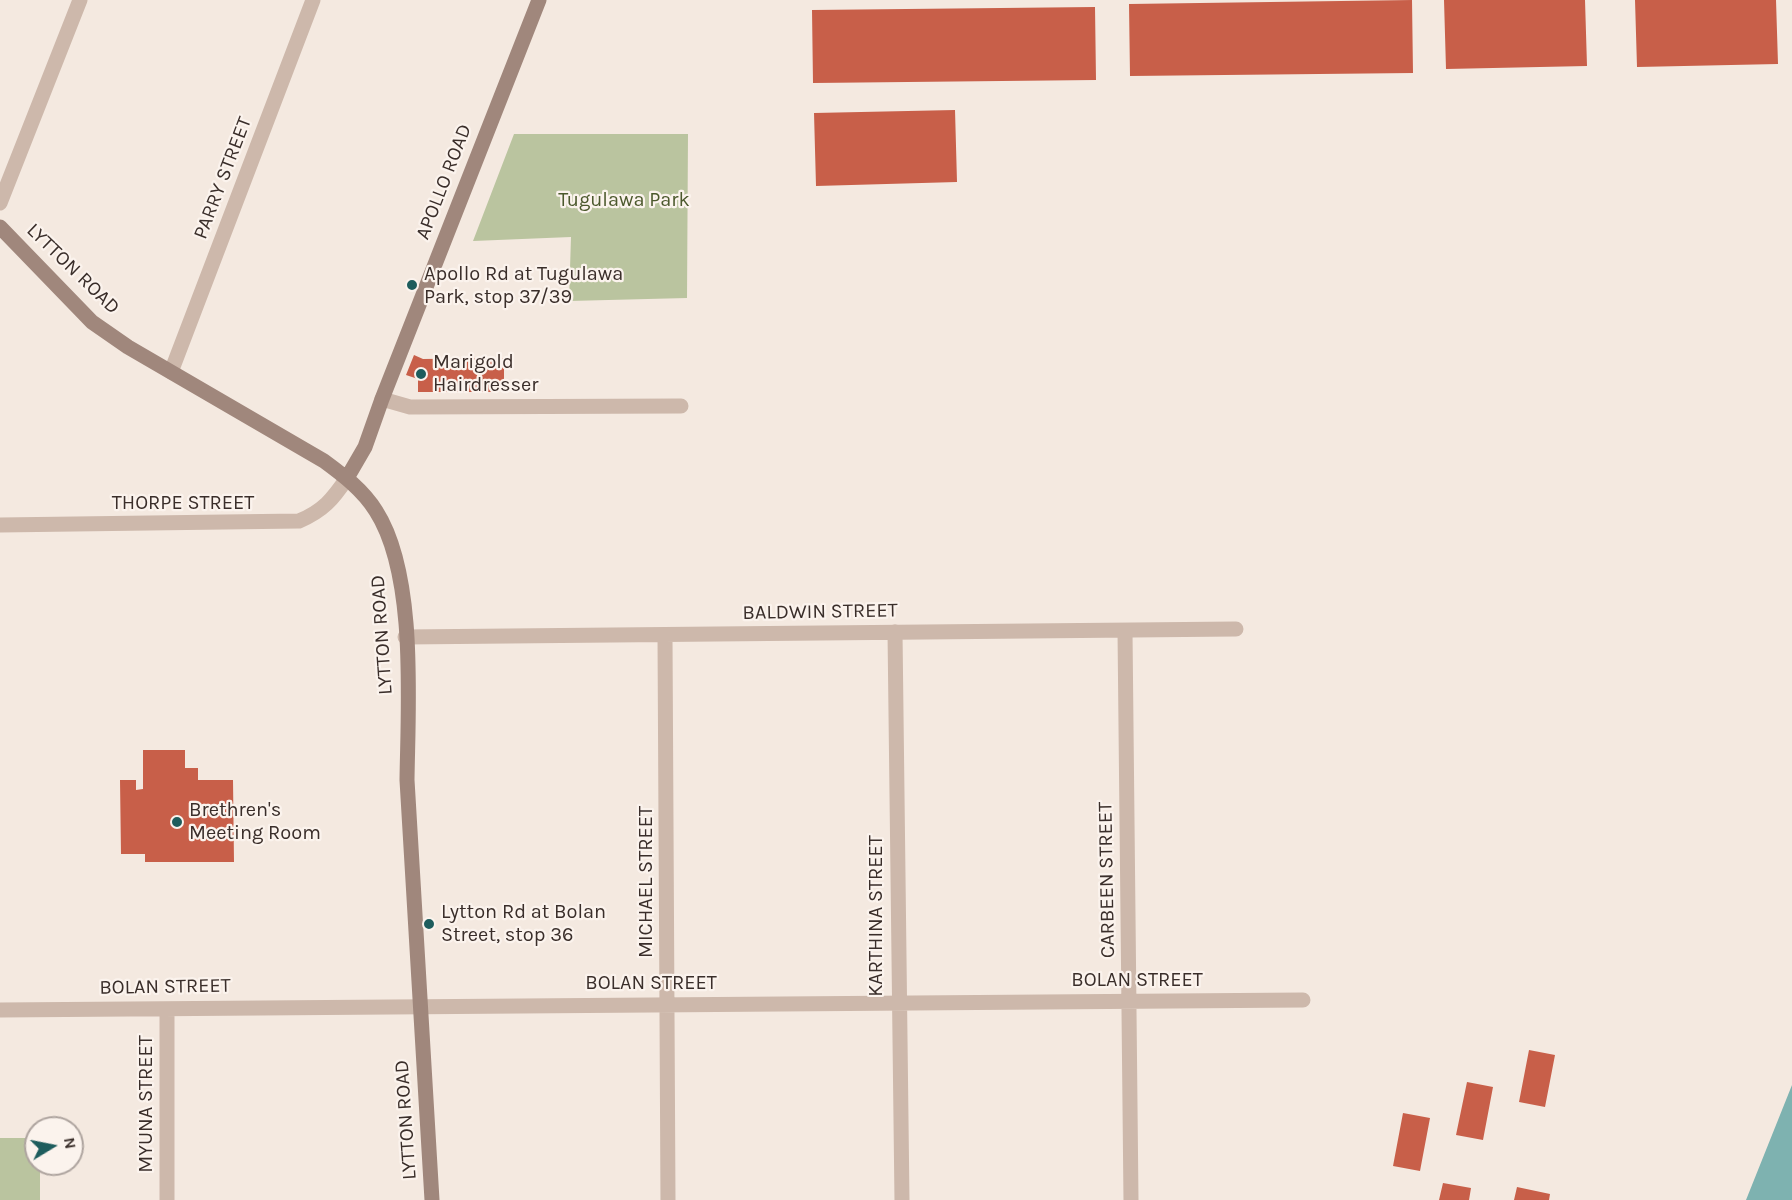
<!DOCTYPE html>
<style>
body{margin:0}
#map{position:relative;width:1792px;height:1200px;overflow:hidden;background:#f4e9e0;font-family:Karla,sans-serif}
canvas{display:block}
.north{position:absolute;left:24px;top:1116px;width:60px;height:60px;box-sizing:border-box;background:#fbf3ed;border:2px solid #aea49f;border-radius:50%;rotate:80deg;font-size:16px;font-weight:700;line-height:24px;text-align:center;color:#3a2e2a}
.north::after{content:'';display:block;margin:auto;width:21px;height:27px;background:#1e5d5d;clip-path:polygon(50% 0,100% 100%,50% 72%,0 100%)}
</style>
<div id="map">
<canvas width="1792" height="1200"></canvas>
<div class="north">N</div>
</div>
<script>
const context = document.querySelector('canvas').getContext('2d');
context.lineJoin = 'round';
function fillPath(path, color) { context.fillStyle = color; context.fill(path, 'evenodd'); }
function trace(path, color, width, dash) { context.strokeStyle = color; context.lineWidth = width; context.lineCap = dash ? 'butt' : 'round'; context.setLineDash(dash || []); context.stroke(path); }
function drawText(font, color, halo, rows, align = 'center') {
  context.font = font + ' Karla,sans-serif'; context.lineWidth = 4.5; context.setLineDash([]); context.textBaseline = 'middle'; context.strokeStyle = halo; context.fillStyle = color; for (const [text, x, y, turn = 0] of rows) {
    context.save(); context.translate(x, y); context.rotate((+turn || 0) * Math.PI / 180); context.textAlign = isNaN(turn) ? turn : align; if (halo) context.strokeText(text, 0, 0); context.fillText(text, 0, 0); context.restore();
  }
}
const green = new Path2D(`
 M514,134H688L687,298L569,301L571,237L473,241Z
 M0,1138H36V1164H40V1200H0Z`);
const water = new Path2D(`
 M1792,1085V1200H1746Z`);
const building = new Path2D(`
 M1412,0L1413,73L1130,76L1129,4Z
 M1444,0H1585L1587,66L1446,69Z
 M1635,0H1776L1778,64L1637,67Z
 M1095,7L1096,80L813,83L812,10Z
 M955,110L957,182L816,186L814,113Z
 M414,355L423,359L504,358V383L497,392H418V379L406,375Z
 M143,750H185V768H198V780H233L234,862H145V854H121L120,780H136V790L143,789Z
 M1529,1050L1555,1055L1545,1107L1519,1102Z
 M1467,1082L1493,1087L1483,1140L1456,1135Z
 M1403,1113L1430,1118L1420,1171L1393,1166Z
 M1443,1183L1471,1188L1469,1200H1439Z
 M1517,1187L1550,1194L1549,1200H1514Z`);
const path = new Path2D(`
 M375,577L385,581`);
const street = new Path2D(`
 M0,203L80,0
 M171,372L313,0
 M382,399L410,407L681,406
 M0,525L299,521C323,511 333,499 347,478
 M1125,631L1131,1200
 M895,632L902,1200
 M665,636L668,1200
 M405,637L1236,629
 M167,1009V1200
 M0,1010L1303,1000`);
const secondary = new Path2D(`
 M0,227L92,322L128,347L324,461C343,475 363,490 376,511C417,575 408,705 407,780L432,1200
 M347,478L365,447L382,399L539,0`);
const markers = [
 [412,285,6,"#1e5d5d"],
 [421,374,6,"#1e5d5d"],
 [177,822,6,"#1e5d5d"],
 [429,924,6,"#1e5d5d"]
];
const streetNames = [
 ["PARRY STREET",223,178,-69],
 ["APOLLO ROAD",444,182,-69],
 ["LYTTON ROAD",73,269,44],
 ["THORPE STREET",183,503],
 ["BALDWIN STREET",820,612,-1],
 ["LYTTON ROAD",382,635,-94],
 ["CARBEEN STREET",1107,880,-91],
 ["MICHAEL STREET",646,882,-90],
 ["KARTHINA STREET",876,916,-90],
 ["BOLAN STREET",1137,980],
 ["BOLAN STREET",651,983],
 ["BOLAN STREET",165,987,-1],
 ["MYUNA STREET",146,1104,-90],
 ["LYTTON ROAD",406,1120,-94]
];
const parkNames = [
 ["Tugulawa Park",624,200]
];
const poiNames = [
 ["Apollo Rd at Tugulawa",424,274],
 ["Park, stop 37/39",424,297],
 ["Marigold",433,362],
 ["Hairdresser",433,385],
 ["Brethren's",189,810],
 ["Meeting Room",189,833],
 ["Lytton Rd at Bolan",441,912],
 ["Street, stop 36",441,935]
];
fillPath(green, '#bac49f');
fillPath(water, '#7eb2b0');
fillPath(building, '#c85f49');
trace(path, '#b8a295', 3, [3, 3]);
trace(street, '#cdb8ab', 15);
trace(secondary, '#a0877c', 15);
for (const [x, y, r, color] of markers) { const dot = new Path2D(); dot.arc(x, y, r, 0, 2 * Math.PI); context.fillStyle = color; context.fill(dot); trace(dot, '#fbf3ed', 2); }
drawText('20px', '#3a2e2a', '#fbf3ed', streetNames);
drawText('20px', '#4c592d', '#fbf3ed', parkNames);
drawText('20px', '#3a2e2a', '#fbf3ed', poiNames, 'left');
</script>
